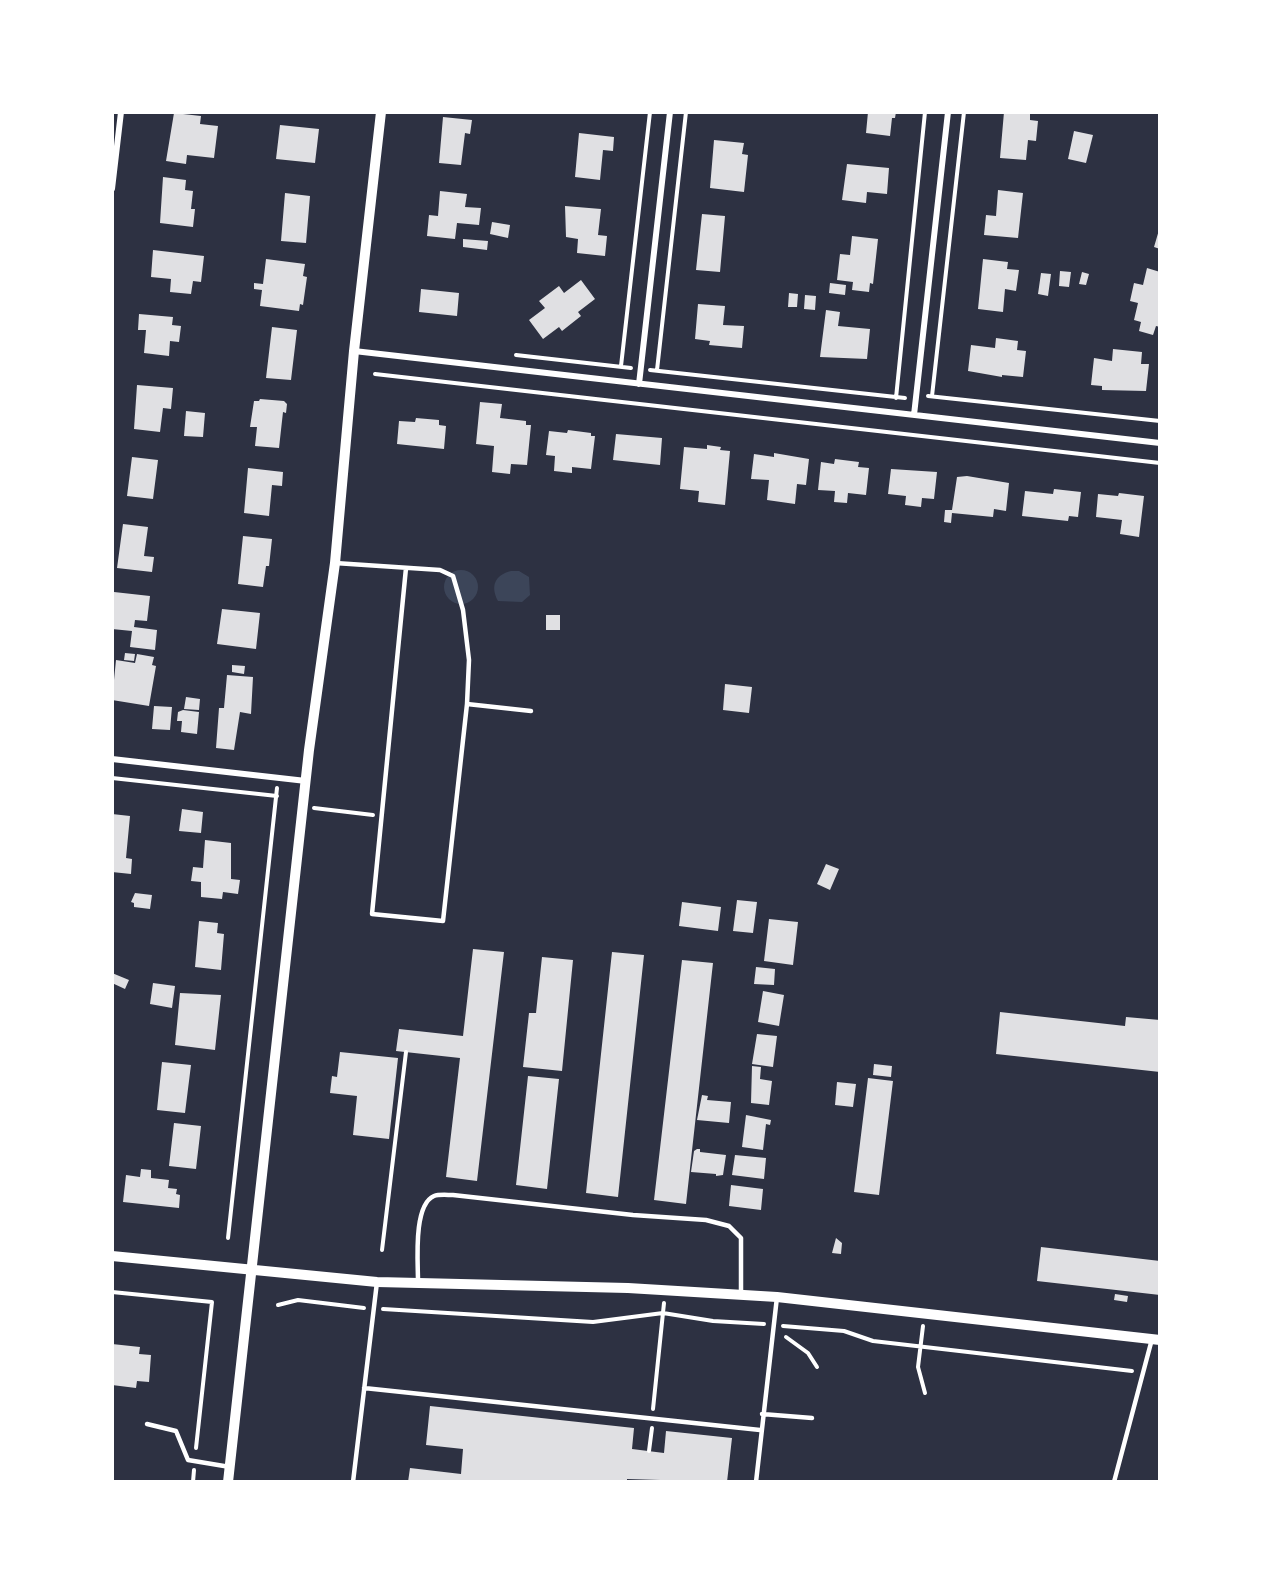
<!DOCTYPE html>
<style>
body{margin:0}
#map{position:relative;width:1272px;height:1594px;overflow:hidden;background:#2d3142;font-family:"Fira Sans Condensed",sans-serif}
canvas{display:block}
.frame{position:absolute;inset:0;border:114px solid #fff;pointer-events:none}
</style>
<div id="map">
<canvas width="1272" height="1594"></canvas>
<div class="frame"></div>
</div>
<script>
const context = document.querySelector('canvas').getContext('2d');
context.lineJoin = 'round';
function fillPath(path, color) { context.fillStyle = color; context.fill(path, 'evenodd'); }
function trace(path, color, width, dash) { context.strokeStyle = color; context.lineWidth = width; context.lineCap = dash ? 'butt' : 'round'; context.setLineDash(dash || []); context.stroke(path); }
const green = new Path2D(`
 M444 587a17 17 0 1 1 34 0a17 17 0 1 1-34 0Z
 M511,571H519L529,577L530,595L522,602L498,601C490,586 495,575 511,571Z`);
const building = new Path2D(`
 M868,112H896L895,118H892L890,136L866,133Z
 M1004,112L1030,114V120L1038,121L1036,141L1028,140L1026,160L1000,158Z
 M174,113L201,116L200,124L218,126L214,158L187,155L186,164L166,161Z
 M443,117L472,120L470,134L465,133L461,165L439,163Z
 M280,125L319,129L315,163L276,159Z
 M1074,131L1093,135L1086,163L1068,159Z
 M579,133L614,137L613,151L603,150L600,180L575,177Z
 M714,140L744,143L742,154L748,155L744,192L710,188Z
 M847,164L889,168L887,194L867,192L866,203L842,200Z
 M163,177L186,180L185,190L193,191L191,209H195L193,227L160,223Z
 M998,190L1023,193L1018,238L984,235L986,215L996,216Z
 M440,191L467,194L465,207L481,208L479,225L457,223L455,239L427,236L429,215L438,216Z
 M285,193L310,196L306,243L281,241Z
 M565,206L601,209L598,235L607,236L605,256L577,253L578,239L566,237Z
 M702,214L725,216L720,272L696,270Z
 M492,222L510,225L508,238L490,234Z
 M1159,230H1160V249L1154,247Z
 M852,236L878,239L873,284L870,283L869,292L852,290L853,282L837,280L840,254L850,255Z
 M463,239L488,241L487,250L463,247Z
 M153,250L204,256L201,282L193,281L191,294L170,292L171,279L151,277Z
 M266,259L305,264L303,276L307,277L303,305L300,304L299,311L260,306L262,290L254,289V283L263,284Z
 M983,259L1008,262L1007,269L1019,270L1016,291L1005,289L1003,312L978,309Z
 M1147,268L1160,272V327L1156,326L1153,335L1139,331L1141,322L1134,320L1138,303L1130,301L1134,283L1143,285Z
 M1060,271L1071,272L1069,287L1059,286Z
 M1082,272L1089,274L1086,285L1079,284Z
 M1041,273L1051,274L1048,296L1038,294Z
 M581,280L595,299L578,312L581,316L562,331L559,327L543,339L529,320L545,308L539,301L559,286L564,293Z
 M830,283L846,285L845,295L829,293Z
 M421,289L459,293L457,316L419,312Z
 M789,293L798,294L797,307H788Z
 M805,295L816,296L815,310L804,309Z
 M698,304L725,306L723,325L744,326L742,348L709,345L710,341L695,339Z
 M826,310L840,312L838,326L870,329L867,359L820,357Z
 M139,314L173,317L172,325L181,326L179,342L170,341L169,356L144,353L146,330H138Z
 M272,327L297,330L291,380L266,378Z
 M996,338L1018,341L1017,350L1026,351L1023,377L1002,375V377L968,371L971,345L995,348Z
 M1113,349L1142,352L1141,364H1149L1146,391L1102,390V386L1091,385L1094,358L1112,361Z
 M137,385L173,388L171,409L163,408L160,432L134,429Z
 M260,399L284,401L287,404L286,413L283,412L279,448L255,446L257,427H250L254,401H259Z
 M480,402L502,404L500,418L526,421V425H531L527,465L511,464L510,474L492,472L494,446L476,444Z
 M186,411L205,413L203,437L184,436Z
 M416,418L439,420V425L446,426L444,449L397,444L399,421L415,422Z
 M568,430L591,433V436H595L591,469L572,467V473L554,471L555,456L546,455L549,431L567,433Z
 M616,434L662,438L660,465L613,460Z
 M707,445L721,447L720,450L730,451L725,505L698,502L699,491L680,489L684,447L707,449Z
 M774,453L809,459L806,485L797,484L795,504L767,500L769,480L751,479L754,454L774,457Z
 M132,457L158,460L153,499L127,496Z
 M835,459L859,462L858,467L869,468L866,495L848,493L847,503L834,502L835,491L818,490L821,462L834,464Z
 M248,468L283,472L282,486L272,485L269,516L244,513Z
 M891,469L937,472L934,499L922,498L921,507L905,505L906,496L888,494Z
 M967,476L1009,483L1006,511L994,509L993,517L952,513L951,523L944,522L945,510H952L957,477Z
 M1054,489L1081,492L1078,517L1069,516L1068,521L1022,516L1025,491L1053,494Z
 M1119,493L1144,496L1139,537L1120,534L1122,520L1096,517L1098,494L1118,496Z
 M123,524L148,527L144,556L154,557L152,572L117,568Z
 M243,536L272,539L269,566H266L263,587L238,584Z
 M114,592L150,596L147,621L135,620L134,627L157,630L155,650L130,647L132,631L112,629Z
 M222,609L260,613L256,649L217,644Z
 M546,615H560V630H546Z
 M125,653L135,654L134,661L124,660Z
 M137,654L154,657L152,665L156,666L149,706L112,700L116,660L135,663Z
 M232,665L245,666L244,674L232,672Z
 M227,675L253,677L251,714L240,712L234,750L216,748L219,708H224Z
 M725,684L752,687L749,713L723,710Z
 M186,697L200,699L199,710L184,709Z
 M154,706L172,707L170,730L152,729Z
 M183,710L199,712L197,734L181,732L182,721H177L178,712Z
 M182,809L203,812L201,833L179,831Z
 M112,814L130,816L126,858L132,859L131,874L112,872Z
 M205,840L231,843V879L240,880L238,894L223,892L222,899L201,897V882L191,881L193,867L203,868Z
 M826,864L839,869L830,890L817,884Z
 M135,893L152,895L150,909L134,907V903L131,902Z
 M737,900L757,902L753,933L733,931Z
 M682,902L721,907L718,931L679,926Z
 M769,919L798,922L793,965L764,961Z
 M199,921L218,923L217,933L224,934L221,970L195,967Z
 M473,949L504,952L477,1181L446,1177L460,1058L396,1051L399,1029L463,1036Z
 M612,952L644,955L618,1197L586,1193Z
 M542,957L573,960L562,1071L523,1067L529,1013H536Z
 M682,960L713,963L686,1204L654,1200Z
 M756,967L775,969L774,985L754,984Z
 M112,973L129,980L125,989L112,983Z
 M153,983L175,986L172,1008L150,1004Z
 M763,991L784,995L779,1026L758,1022Z
 M180,993L221,995L215,1050L175,1045Z
 M1000,1012L1125,1026L1126,1017L1160,1020V1072L996,1054Z
 M757,1034L777,1036L773,1067L752,1064Z
 M340,1052L398,1058L389,1139L353,1135L357,1096L330,1093L332,1076L337,1077Z
 M162,1062L191,1065L185,1113L157,1110Z
 M874,1064L892,1066L891,1077L873,1075Z
 M752,1066L761,1067L760,1079L772,1081L769,1105L751,1103Z
 M528,1076L559,1079L547,1189L516,1185Z
 M868,1078L893,1081L879,1195L854,1192Z
 M837,1082L856,1084L853,1107L835,1105Z
 M702,1095L708,1096L707,1100L731,1102L729,1123L697,1120Z
 M746,1115L771,1120L770,1125L766,1124L763,1150L742,1147Z
 M174,1123L201,1126L196,1169L169,1166Z
 M697,1149H700V1152L726,1155L723,1175L716,1176V1174L691,1172L694,1151Z
 M735,1155L766,1158L764,1179L732,1175Z
 M141,1169L151,1170V1178L169,1180L168,1188L177,1189L176,1194L180,1195L179,1208L123,1202L126,1175L140,1177Z
 M731,1185L763,1189L761,1210L729,1206Z
 M836,1238L842,1243L841,1254L832,1253Z
 M1041,1247L1160,1261V1295L1037,1281Z
 M1115,1294L1128,1296L1127,1302L1114,1300Z
 M112,1344L140,1347L139,1354L151,1355L149,1382L137,1381L136,1388L112,1385Z
 M430,1406L634,1428L632,1449L664,1453L666,1431L732,1438L727,1482L627,1479V1482H408L410,1468L461,1474L463,1449L426,1445Z`);
const path = new Path2D(`
 M516,355L631,368
 M621,366L650,112
 M650,370L905,398
 M657,370L686,112
 M375,374L1160,463
 M928,396L1160,421
 M932,396L964,112
 M896,398L925,112
 M112,778L277,796
 M314,808L373,815
 M228,1238L277,788
 M382,1250L406,1052
 M112,1292L212,1302L196,1448
 M278,1305L298,1300L364,1308
 M383,1309L593,1322L663,1313L713,1321L764,1324
 M783,1326L844,1331L873,1341L1132,1371
 M923,1326L918,1367L925,1393
 M786,1337L808,1353L817,1367
 M653,1409L664,1303
 M649,1451L652,1428
 M193,1482L194,1470`);
const service = new Path2D(`
 M335,563L440,570L453,576L463,610L469,660L467,704L443,921L372,914L406,568
 M467,704L531,711
 M418,1281C418,1262 413,1205 434,1196C439,1194 447,1195 453,1195L633,1215L706,1220L729,1226L741,1238V1295
 M364,1388L760,1430
 M762,1414L812,1418
 M147,1424L176,1431L188,1460L230,1467
 M353,1482L377,1282
 M756,1482L777,1297
 M1114,1482L1152,1339`);
const minor = new Path2D(`
 M112,189L121,112
 M354,351L1160,443
 M639,384L670,112
 M914,415L948,112
 M112,759L306,781`);
const tertiary = new Path2D(`
 M112,1256L377,1282L628,1288L777,1297L1160,1340
 M228,1482L309,750L335,563L354,351L381,112`);
fillPath(green, '#3c4559');
fillPath(building, '#e0e0e3');
trace(path, '#fff', 4);
trace(service, '#fff', 4.5);
trace(minor, '#fff', 6);
trace(tertiary, '#fff', 10);
</script>
